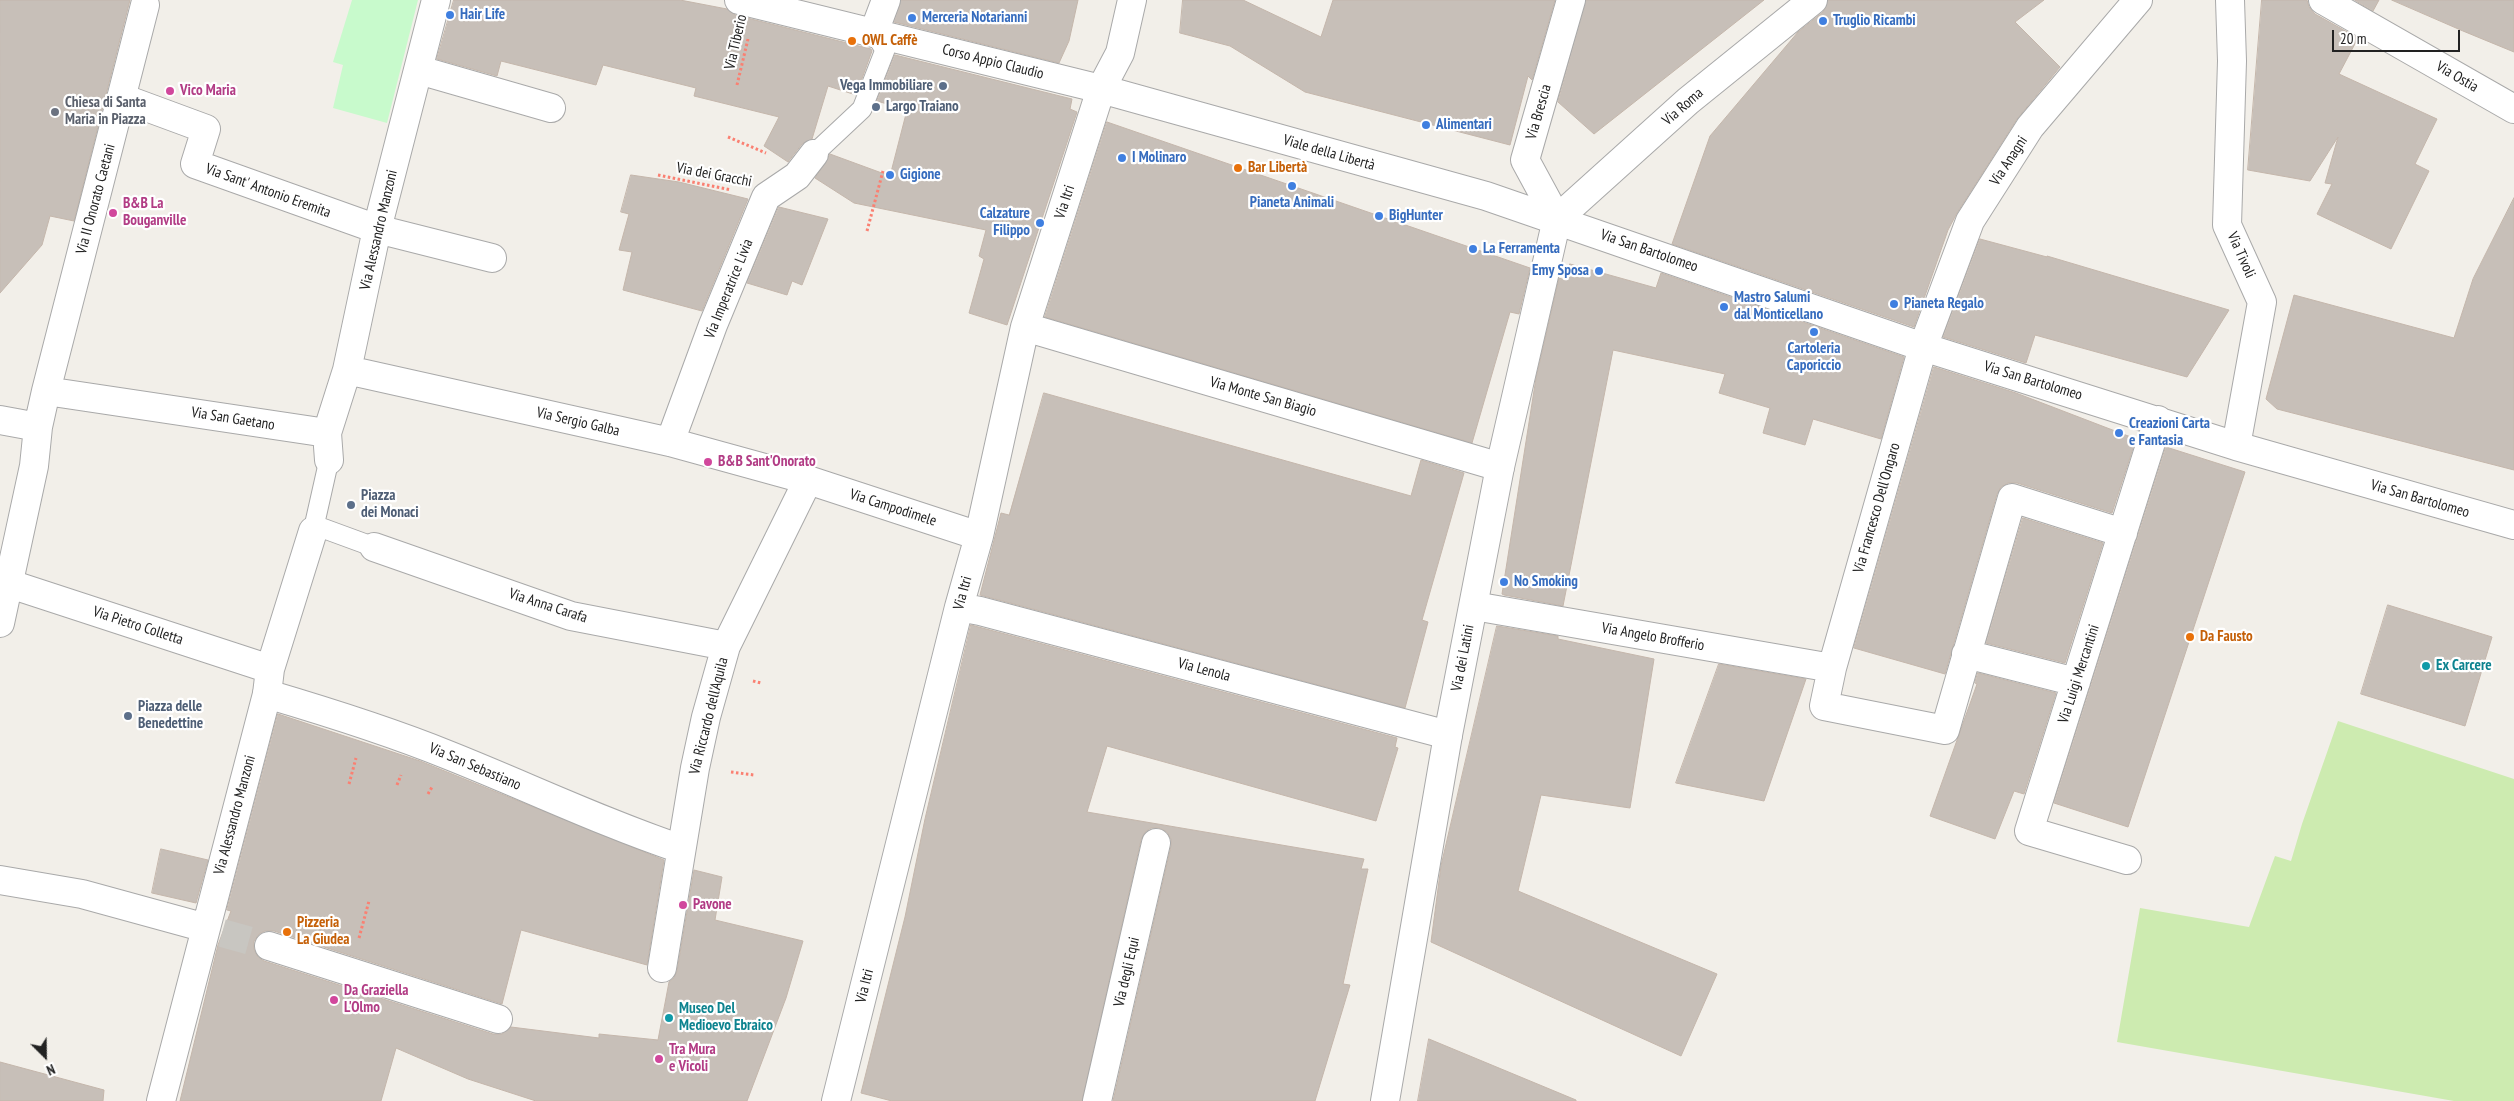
<!DOCTYPE html>
<meta charset="utf-8">
<style>
body{margin:0}
#map{position:relative;width:2514px;height:1101px;overflow:hidden;background:#f2efe9;font-family:"PT Sans Narrow",sans-serif}
canvas{display:block}
.north{position:absolute;left:20px;top:1031px;width:50px;height:50px;-webkit-text-stroke:4px #fff;paint-order:stroke;rotate:157deg;font-size:14px;font-weight:700;line-height:20px;text-align:center;color:#222}
.north::after{content:'';display:block;margin:auto;width:18px;height:22px;background:#222;clip-path:polygon(50% 0,100% 100%,50% 72%,0 100%)}
.scale{position:absolute;left:2332px;top:30px;width:128px;height:22px;box-sizing:border-box;border:2px solid #222;border-top:0;padding-left:6px;font-size:15px;line-height:18px;white-space:nowrap;color:#222;-webkit-text-stroke:4px #fff;paint-order:stroke}
</style>
<div id="map">
<canvas width="2514" height="1101"></canvas>
<div class="north">N</div>
<div class="scale">20 m</div>
</div>
<script>
const context = document.querySelector('canvas').getContext('2d');
context.lineJoin = 'round';
function fillPath(path, color) { context.fillStyle = color; context.fill(path, 'evenodd'); }
function trace(path, color, width, dash) { context.strokeStyle = color; context.lineWidth = width; context.lineCap = dash ? 'butt' : 'round'; context.setLineDash(dash || []); context.stroke(path); }
function drawText(font, color, halo, rows, align = 'center') {
  context.font = font + ' "PT Sans Narrow",sans-serif'; context.lineWidth = 4.5; context.setLineDash([]); context.textBaseline = 'middle'; context.strokeStyle = halo; context.fillStyle = color; for (const [text, x, y, turn = 0] of rows) {
    context.save(); context.translate(x, y); context.rotate((+turn || 0) * Math.PI / 180); context.textAlign = isNaN(turn) ? turn : align; if (halo) context.strokeText(text, 0, 0); context.fillText(text, 0, 0); context.restore();
  }
}
const grass = new Path2D(`
 M2338,721L2514,779V1101H2454L2117,1042L2140,908L2249,927L2275,856L2291,861L2302,824Z`);
const park = new Path2D(`
 M352,0H418L387,123L333,108L343,65L333,62Z`);
const building = new Path2D(`
 M0,0H130L74,221L50,216L42,245L0,293Z
 M454,0H680L727,9L735,15L871,49L872,51L856,95L828,86L812,139L802,144L788,162L764,146L779,117L694,96L696,88L603,65L596,85L501,61L497,76L437,59Z
 M901,0H1078L1069,41L1059,63L894,22Z
 M1183,0H1243L1321,37L1333,0H1555L1532,80L1528,76L1510,145L1305,92L1230,46L1180,33Z
 M1586,0H1764L1594,134L1558,102Z
 M1828,0H2044L2015,22L2060,67L2017,119L1957,213L1948,230L1914,327L1672,244L1710,136L1798,32L1823,12Z
 M2262,0H2307L2309,7L2315,14L2358,38L2339,74L2437,119L2415,164L2429,171L2391,249L2317,214L2332,184L2325,183L2338,137L2310,181L2248,170Z
 M2355,0H2379L2373,11Z
 M2392,0H2514V52L2463,31Z
 M895,55L1072,99L1070,109L1077,112L1007,325L969,313L984,259L979,256L986,230L854,203L815,178L830,154L890,176L907,110L877,101Z
 M1107,122L1530,268L1519,314L1510,312L1472,443L1045,317Z
 M631,175L679,182L748,199L702,311L623,290L632,252L619,250L629,214L621,212Z
 M2514,198V470L2277,409L2266,399L2294,295L2454,338L2473,279Z
 M779,207L828,219L802,285L792,281L787,295L747,283Z
 M1980,239L2047,257V256L2229,310L2187,377L2035,335L2026,363L1943,337Z
 M1570,264L1656,288L1661,273L1904,357L1881,439L1813,419L1805,445L1763,433L1770,408L1719,393L1725,374L1613,350L1563,606L1504,595L1502,594L1536,378L1559,278L1565,280Z
 M1934,367L2016,393L2136,439L2112,513L2017,483H2008L2001,487L1997,494L1945,674L1854,648Z
 M1044,393L1411,496L1421,460L1464,473L1422,620L1428,622L1405,708L980,595L1001,513L1009,515Z
 M2166,447L2245,472L2128,827L2054,803Z
 M2023,518L2103,543L2065,663L1986,643Z
 M2388,605L2492,637L2465,726L2361,694Z
 M971,625L1397,738L1395,747L1398,748L1376,821L1107,746L1087,812L1364,859L1361,869H1368L1343,984L1350,985L1315,1101H1113L1171,846V839L1167,832L1159,828H1151L1145,832L1141,840L1082,1101H892L861,1093L905,917L925,819Z
 M1497,626L1558,636V639L1654,659L1630,808L1541,795L1518,891L1717,974L1681,1056L1431,942L1441,866Z
 M1719,664L1806,679L1764,801L1676,783Z
 M1978,673L2056,693L2024,794L2014,791L1995,839L1930,816L1977,684L1975,683Z
 M278,714L420,761L664,860L647,965L521,930L502,1004L274,931H265L259,934L254,941V949L258,957L264,961L493,1034H502L511,1027L599,1038V1034L658,1040L669,982L674,978L677,971L694,870L722,877L715,920L803,941L786,998L747,1101H536L468,1079L396,1048L381,1101H180L218,945L231,911L227,910Z
 M161,849L208,860L196,903L152,893Z
 M1429,1039L1576,1100V1101H1418Z
 M0,1062L104,1090L103,1101H0Z`);
const pedestrianTunnel = new Path2D(`
 M222,933L269,946`);
const path = new Path2D(`
 M737,85L748,39
 M728,137L766,153
 M658,175L731,190
 M867,231L883,171
 M753,681L761,683
 M731,772L754,775
 M349,784L356,758
 M397,785L401,775
 M428,794L432,787
 M359,938L369,901`);
const service = new Path2D(`
 M814,154L862,109L885,50L874,32
 M314,525L374,547
 M313,531L329,460`);
const pedestrian = new Path2D(`
 M739,0L1101,89
 M374,547L571,616L726,646
 M267,694C328,712 389,731 448,755C526,786 601,822 681,849
 M269,946L498,1019
 M662,968L695,768L706,717L726,646L808,480`);
const minor = new Path2D(`
 M2230,0L2232,61L2227,225L2262,302L2236,446
 M2323,0L2514,109
 M874,32L886,0
 M419,70L551,108
 M1101,89L1486,196L1923,347L2236,446L2514,525
 M122,98L206,129L195,164L377,229L492,258
 M1557,219L1525,160L1571,0
 M1025,327L1500,467
 M347,370L670,442L808,480L979,536
 M46,391L327,433
 M0,420L38,427
 M670,442L713,325L766,197L797,176L814,154
 M329,460L327,433L347,370L377,229L436,0
 M2123,533L2012,498L1945,730L1824,706L1832,668L1923,347L1970,221L2030,127L2138,0
 M7,583L270,669
 M1474,606L1832,668
 M959,607L980,611L1448,735
 M0,623L34,466L38,427L46,391L145,5
 M1966,654L2076,682
 M2127,860L2029,831L2158,420
 M0,880L82,894L206,928
 M161,1101L267,694L270,669L313,531
 M836,1101L959,607L979,536L1025,327L1101,89L1120,53L1132,0
 M1097,1101L1156,843`);
const tertiary = new Path2D(`
 M1385,1101L1448,735L1500,467L1557,219L1688,101L1813,0`);
const markers = [
 [450,15,5,"#3f7fe0"],
 [912,18,5,"#3f7fe0"],
 [1823,21,5,"#3f7fe0"],
 [852,41,5,"#e8710a"],
 [943,86,5,"#5c6f8a"],
 [170,91,5,"#d1479c"],
 [876,107,5,"#5c6f8a"],
 [55,112,5,"#6b7280"],
 [1426,125,5,"#3f7fe0"],
 [1122,158,5,"#3f7fe0"],
 [1238,168,5,"#e8710a"],
 [890,175,5,"#3f7fe0"],
 [1292,186,5,"#3f7fe0"],
 [113,213,5,"#d1479c"],
 [1379,216,5,"#3f7fe0"],
 [1040,223,5,"#3f7fe0"],
 [1473,249,5,"#3f7fe0"],
 [1599,271,5,"#3f7fe0"],
 [1894,304,5,"#3f7fe0"],
 [1724,307,5,"#3f7fe0"],
 [1814,332,5,"#3f7fe0"],
 [2119,433,5,"#3f7fe0"],
 [708,462,5,"#d1479c"],
 [351,505,5,"#5c6f8a"],
 [1504,582,5,"#3f7fe0"],
 [2190,637,5,"#e8710a"],
 [2426,666,5,"#0f9aa8"],
 [128,716,5,"#5c6f8a"],
 [683,905,5,"#d1479c"],
 [287,932,5,"#e8710a"],
 [334,1000,5,"#d1479c"],
 [669,1018,5,"#0f9aa8"],
 [659,1059,5,"#d1479c"]
];
const shopNames = [
 ["Hair Life",460,15],
 ["Merceria Notarianni",922,18],
 ["Truglio Ricambi",1833,21],
 ["Alimentari",1436,125],
 ["I Molinaro",1132,158],
 ["Gigione",900,175],
 ["Pianeta Animali",1292,203,"center"],
 ["Calzature",1030,214,"right"],
 ["Filippo",1030,231,"right"],
 ["BigHunter",1389,216],
 ["La Ferramenta",1483,249],
 ["Emy Sposa",1589,271,"right"],
 ["Mastro Salumi",1734,298],
 ["dal Monticellano",1734,315],
 ["Pianeta Regalo",1904,304],
 ["Cartoleria",1814,349,"center"],
 ["Caporiccio",1814,366,"center"],
 ["Creazioni Carta",2129,424],
 ["e Fantasia",2129,441],
 ["No Smoking",1514,582]
];
const foodNames = [
 ["OWL Caffè",862,41],
 ["Bar Libertà",1248,168],
 ["Da Fausto",2200,637],
 ["Pizzeria",297,923],
 ["La Giudea",297,940]
];
const streetNames = [
 ["Via Tiberio",736,42,-77],
 ["Corso Appio Claudio",993,62,14],
 ["Via Ostia",2457,77,30],
 ["Via Roma",1683,107,-41],
 ["Via Brescia",1539,112,-74],
 ["Viale della Libertà",1329,153,16],
 ["Via Anagni",2009,161,-57],
 ["Via dei Gracchi",714,175,11],
 ["Via Sant' Antonio Eremita",268,191,20],
 ["Via II Onorato Caetani",96,199,-75],
 ["Via Itri",1065,202,-72],
 ["Via Alessandro Manzoni",379,230,-77],
 ["Via San Bartolomeo",1649,251,19],
 ["Via Tivoli",2241,255,66],
 ["Via Imperatrice Livia",729,289,-68],
 ["Via San Bartolomeo",2033,381,17],
 ["Via Monte San Biagio",1263,397,16],
 ["Via San Gaetano",233,419,9],
 ["Via Sergio Galba",578,422,13],
 ["Via San Bartolomeo",2420,499,16],
 ["Via Campodimele",893,508,18],
 ["Via Francesco Dell'Ongaro",1877,508,-74],
 ["Via Itri",963,593,-75],
 ["Via Anna Carafa",548,606,18],
 ["Via Pietro Colletta",138,626,18],
 ["Via Angelo Brofferio",1653,637,10],
 ["Via dei Latini",1463,658,-79],
 ["Via Lenola",1204,670,15],
 ["Via Luigi Mercantini",2079,674,-72],
 ["Via Riccardo dell'Aquila",709,716,-76],
 ["Via San Sebastiano",475,767,23],
 ["Via Alessandro Manzoni",235,815,-75],
 ["Via degli Equi",1127,972,-77],
 ["Via Itri",865,986,-76]
];
const serviceNames = [
 ["Vega Immobiliare",933,86,"right"],
 ["Largo Traiano",886,107],
 ["Piazza",361,496],
 ["dei Monaci",361,513],
 ["Piazza delle",138,707],
 ["Benedettine",138,724]
];
const hotelNames = [
 ["Vico Maria",180,91],
 ["B&B La",123,204],
 ["Bouganville",123,221],
 ["B&B Sant'Onorato",718,462],
 ["Pavone",693,905],
 ["Da Graziella",344,991],
 ["L'Olmo",344,1008],
 ["Tra Mura",669,1050],
 ["e Vicoli",669,1067]
];
const worshipNames = [
 ["Chiesa di Santa",65,103],
 ["Maria in Piazza",65,120]
];
const cultureNames = [
 ["Ex Carcere",2436,666],
 ["Museo Del",679,1009],
 ["Medioevo Ebraico",679,1026]
];
fillPath(grass, '#cdebb0');
fillPath(park, '#c8facc');
fillPath(building, '#c7bfb8');
trace(building, '#c4b6ab', 1);
trace(pedestrianTunnel, '#c8c6c1', 28, [28, 14]);
trace(service, '#a9a9a9', 21);
trace(pedestrian, '#a9a9a9', 30);
trace(minor, '#a9a9a9', 30);
trace(tertiary, '#a9a9a9', 30);
trace(path, '#fa8072', 3, [2.5, 2.5]);
trace(service, '#fff', 19);
trace(pedestrian, '#fff', 28);
trace(minor, '#fff', 28);
trace(tertiary, '#fff', 28);
for (const [x, y, r, color] of markers) { const dot = new Path2D(); dot.arc(x, y, r, 0, 2 * Math.PI); context.fillStyle = color; context.fill(dot); trace(dot, '#fff', 2); }
drawText('bold 15px', '#366cbe', '#fff', shopNames, 'left');
drawText('bold 15px', '#c56008', '#fff', foodNames, 'left');
drawText('15px', '#222', '#fff', streetNames);
drawText('bold 15px', '#4e5e75', '#fff', serviceNames, 'left');
drawText('bold 15px', '#b23c85', '#fff', hotelNames, 'left');
drawText('bold 15px', '#5b616d', '#fff', worshipNames, 'left');
drawText('bold 15px', '#0d838f', '#fff', cultureNames, 'left');
</script>
